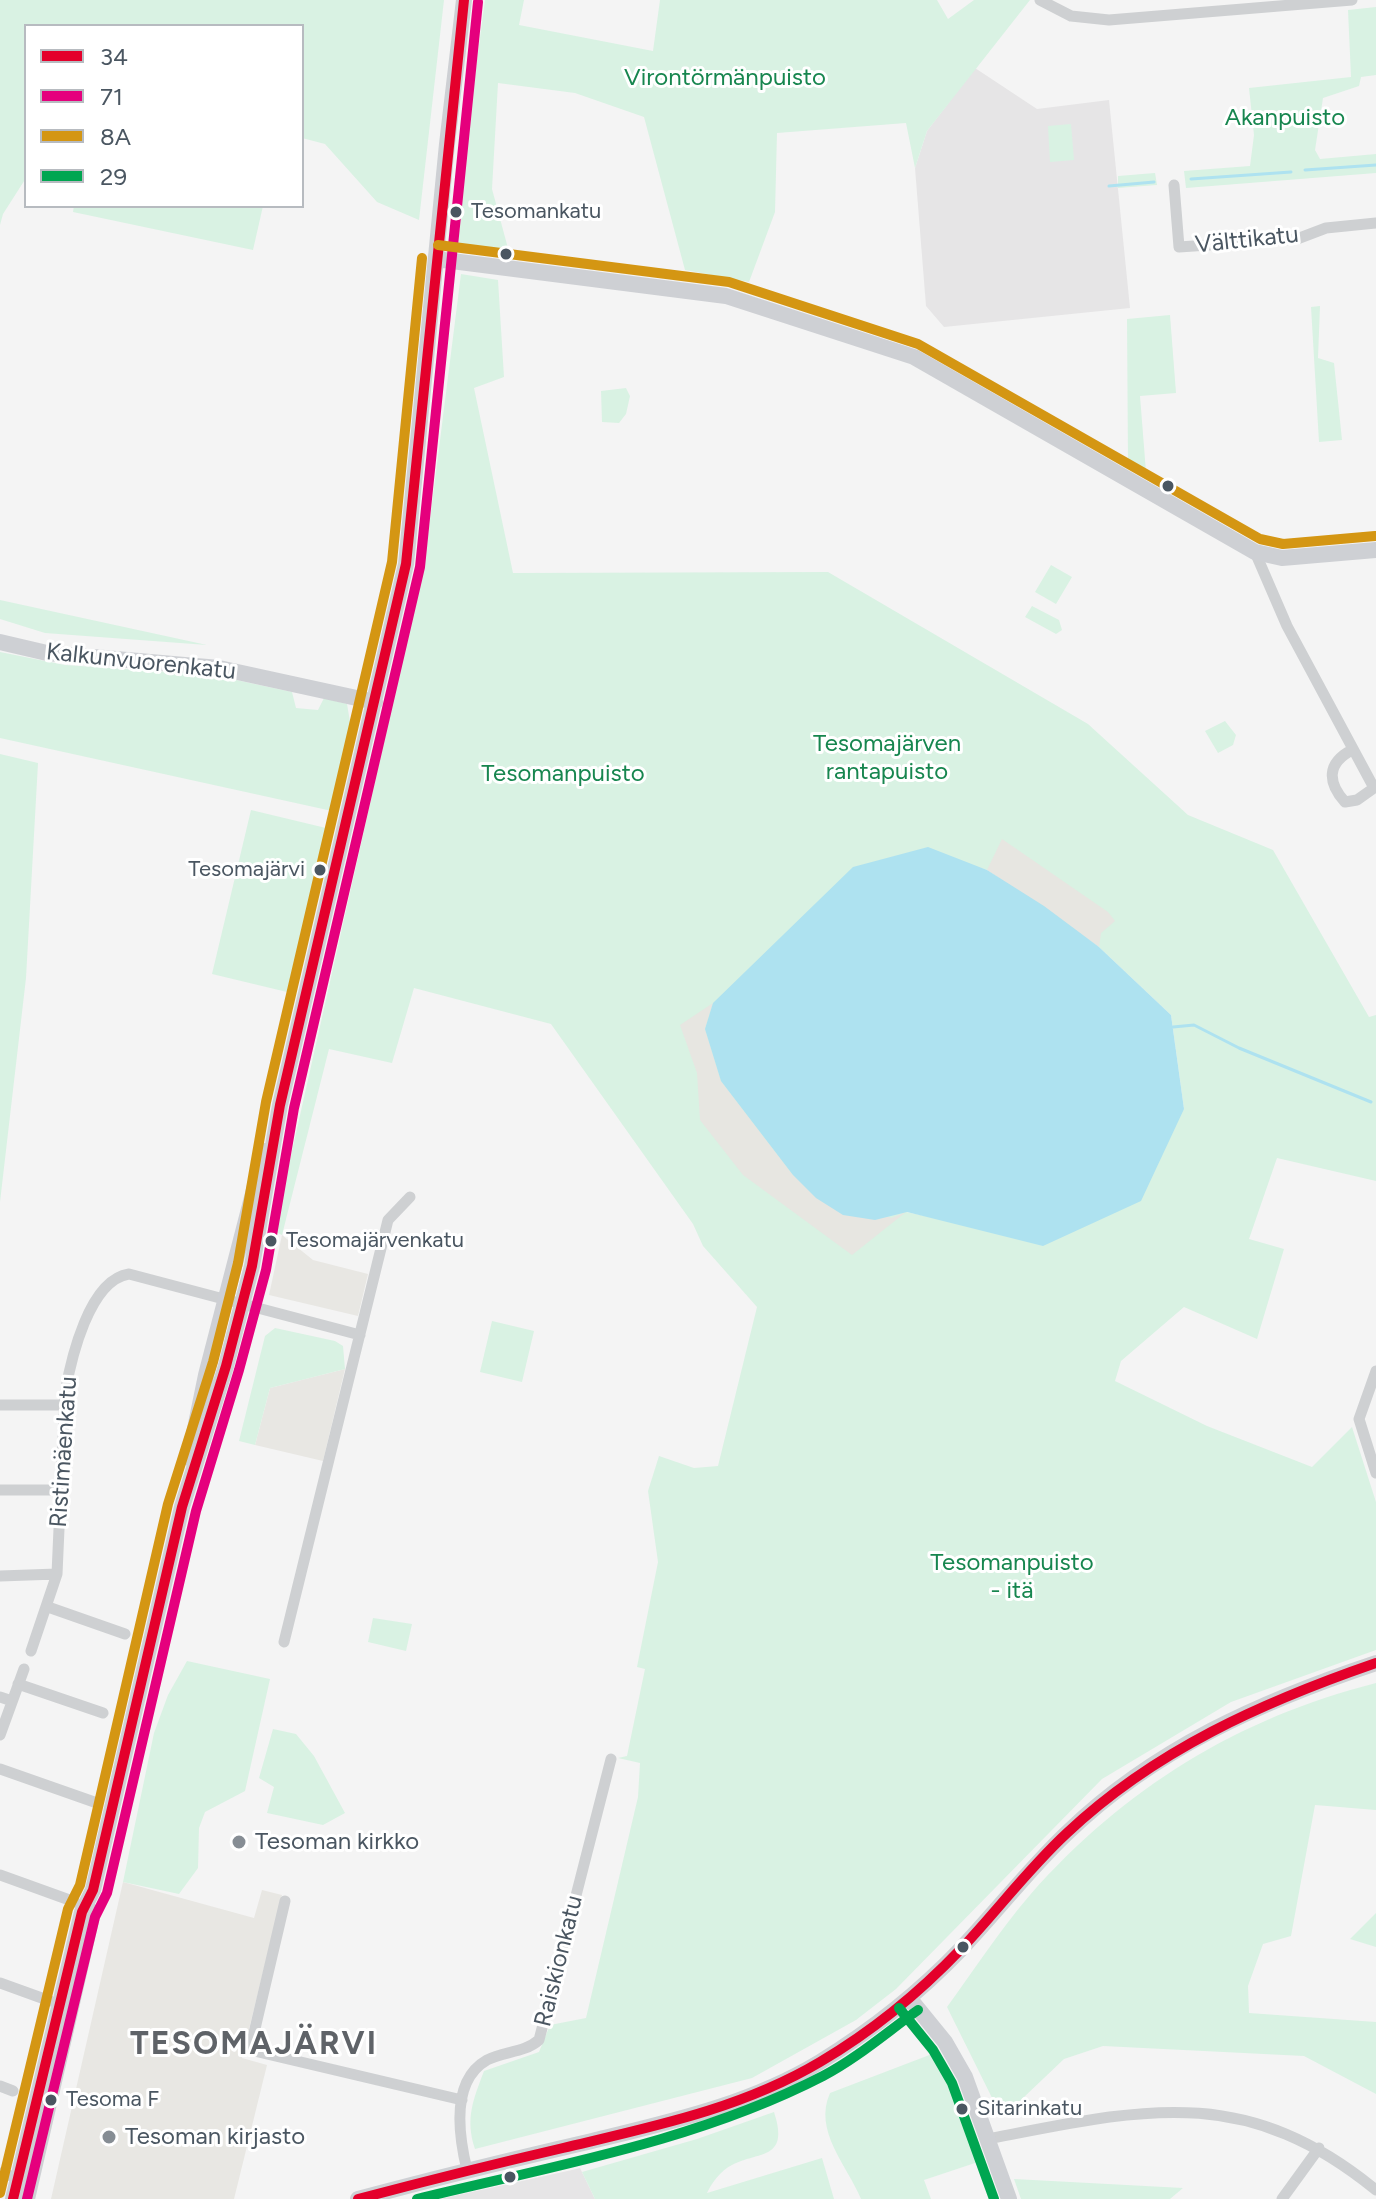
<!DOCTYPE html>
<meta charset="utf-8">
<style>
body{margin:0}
#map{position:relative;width:1376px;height:2199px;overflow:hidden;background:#f4f4f4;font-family:Figtree,sans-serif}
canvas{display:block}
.legend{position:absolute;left:24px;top:24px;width:280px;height:184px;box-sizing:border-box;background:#fff;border:2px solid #b7bbc0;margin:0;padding:10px 14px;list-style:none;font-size:24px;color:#4a5661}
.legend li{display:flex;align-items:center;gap:16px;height:40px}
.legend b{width:40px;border:2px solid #b7bbc0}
</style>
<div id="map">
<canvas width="1376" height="2199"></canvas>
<ul class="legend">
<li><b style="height:10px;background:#e4002b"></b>34</li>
<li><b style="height:10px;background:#e5007d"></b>71</li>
<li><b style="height:10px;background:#d49613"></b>8A</li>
<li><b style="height:10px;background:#00a651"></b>29</li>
</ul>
</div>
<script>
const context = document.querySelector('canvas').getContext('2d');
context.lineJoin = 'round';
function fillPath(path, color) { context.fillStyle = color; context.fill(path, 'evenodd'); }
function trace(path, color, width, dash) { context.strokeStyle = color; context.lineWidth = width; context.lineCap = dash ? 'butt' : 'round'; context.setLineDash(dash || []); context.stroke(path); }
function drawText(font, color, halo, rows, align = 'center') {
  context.font = font + ' Figtree,sans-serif'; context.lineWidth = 6; context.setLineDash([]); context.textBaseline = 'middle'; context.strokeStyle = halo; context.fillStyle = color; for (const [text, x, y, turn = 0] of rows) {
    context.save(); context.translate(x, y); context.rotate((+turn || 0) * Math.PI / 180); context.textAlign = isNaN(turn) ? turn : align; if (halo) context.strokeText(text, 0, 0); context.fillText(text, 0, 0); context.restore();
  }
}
const commercial = new Path2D(`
 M282,1235L313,1260L368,1274L358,1316L269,1295Z
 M345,1369L323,1461L255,1445L270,1388Z
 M123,1882L254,1918L262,1890L282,1895L242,2058L267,2065L234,2199H51Z`);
const education = new Path2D(`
 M975,68L1037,109L1109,100L1130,308L944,327L926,306L915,168L927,131Z
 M580,2168L595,2199H440L572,2170Z`);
const green = new Path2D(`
 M0,0H444L419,220L377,202L325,144L302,138V26H26V178L3,214L0,225Z
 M485,0H524L519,25L653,51L660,0H937L948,19L974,0H1030L927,131L915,168L906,123L777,133L775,212L749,282L685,270L644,117L575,93L498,83L492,189L509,252L458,245L466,143Z
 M1376,7V75L1361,77L1359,86L1323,98L1315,150L1320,159L1376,154V173L1186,188L1184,171L1250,166L1254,135L1249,88L1351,77L1348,10Z
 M1071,124L1074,160L1050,162L1048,126Z
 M1155,173L1157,185L1118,188V176Z
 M74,206H263L253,250L73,212Z
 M461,274L498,280L504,377L474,388L513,573L828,572L1088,724L1188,815L1273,850L1369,1017L1376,1015V1181L1277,1158L1249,1239L1284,1249L1257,1339L1184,1307L1121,1361L1115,1381L1207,1426L1312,1467L1352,1427L1376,1502V1650L1231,1702L1102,1779L896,1989L856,2020L752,2078L475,2149C465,2119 473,2100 484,2071L539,2052L550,2025L586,2018L638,1797L640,1763L618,1758L627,1756L645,1669L637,1667L658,1562L648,1491L659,1456L694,1468L718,1466L757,1307L703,1246L693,1224L551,1024L414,988L392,1063L329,1049L282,1235L274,1231L425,559ZM958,861L987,870L1044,906L1099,947L1171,1015L1184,1109L950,1221L906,1212Z
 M1320,306L1318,358L1334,363L1342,440L1319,442L1311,307Z
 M1170,315L1176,393L1140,396L1146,472L1128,463L1127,319Z
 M626,388L630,396L626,414L619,423L602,422L601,391Z
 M1051,565L1072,577L1056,604L1035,592Z
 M0,600L207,645L45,633L0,619Z
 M1032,606L1059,620L1062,630L1056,634L1025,617Z
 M0,652L65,665L213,675L292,692L296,708L318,710L324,698L347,704L351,728L332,811L0,738Z
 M1225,721L1236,735L1233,745L1218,753L1205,731Z
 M0,754L38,763L26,978L0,1202Z
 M251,810L326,828L287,992L212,974Z
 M492,1321L534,1331L522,1382L480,1372Z
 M275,1328L335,1341L343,1346L345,1369L270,1388L255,1445L239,1441L265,1336Z
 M373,1618L412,1624L406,1651L368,1642Z
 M187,1661L270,1679L245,1791L205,1812L199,1828L198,1868L179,1894L123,1882L154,1733L168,1695Z
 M1376,1683V1810L1315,1805L1291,1936L1263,1944L1248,1986L1249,2013L1376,2022V2094L1304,2056L1103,2046L1064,2059L1002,2118L947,2007C974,1970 1000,1930 1030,1895C1124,1788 1238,1718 1376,1683Z
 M273,1729L296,1734L314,1756L345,1813L323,1825L267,1813L274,1787L259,1778Z
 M1376,1913V1947L1350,1939Z
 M932,2054L948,2076L962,2125L981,2161L924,2180L931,2199H861C847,2165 813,2131 830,2093Z
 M774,2112C790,2161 758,2151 732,2165C721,2170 711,2184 707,2193L822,2158L834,2199H595L582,2172L697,2139Z
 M1014,2179L1183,2188L1170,2199H1021Z`);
const sand = new Path2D(`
 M1002,839L1108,912L1115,921L1101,933L1099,947L987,870Z
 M713,1003L705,1029L721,1081L793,1175L891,1218L906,1212L852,1255L743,1175L700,1120L697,1073L680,1025Z`);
const water = new Path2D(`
 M928,847L987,870L1044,906L1099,947L1171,1015L1184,1109L1141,1201L1043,1246L907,1212L875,1220L843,1215L816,1198L793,1175L721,1081L705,1029L713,1003L853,867Z`);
const stream = new Path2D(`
 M1305,170L1376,165
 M1191,179L1291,172
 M1109,186L1154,182
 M1173,1027L1194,1025L1239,1048L1371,1102`);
const street = new Path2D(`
 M1040,0L1071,16L1109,20L1352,0
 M1174,185L1179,247L1297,239L1326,228L1376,223
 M1255,552L1287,626L1374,788L1357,800L1345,802C1327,782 1327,763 1352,750
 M1376,1371L1359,1419L1376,1473
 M0,1405H64
 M0,1490H61
 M0,1576L57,1574
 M48,1607L125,1634
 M284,1642L388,1220L410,1197
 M31,1651L57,1574L65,1393C71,1359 89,1280 129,1274L360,1335
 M18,1684L103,1713
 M0,1697L12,1701
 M0,1735L24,1669
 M0,1769L97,1803
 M0,1875L75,1902
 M285,1901L250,2050L462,2100
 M0,1983L50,2001
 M0,2086L13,2091
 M988,2139C1142,2109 1244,2082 1376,2190
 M467,2170C459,2137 450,2081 487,2060C504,2051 524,2053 539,2040L611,1759
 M0,2173L23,2179
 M1282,2199L1319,2148`);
const secondary = new Path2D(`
 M436,259L726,296L914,357L1255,552L1282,558L1376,550
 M0,642L47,653L219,668L375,702
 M189,1458L206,1375L264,1151
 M910,1999L945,2042L965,2077L1009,2199
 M13,2199L82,1912L93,1890L182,1507L226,1366L252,1266L280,1105L406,564L447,144L464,0
 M27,2199L93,1912
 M358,2199C436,2178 514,2159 592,2141C670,2122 751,2104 820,2062C872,2030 919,1993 961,1949C997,1911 1029,1869 1067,1833C1155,1748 1262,1701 1376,1663`);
const bus1 = new Path2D(`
 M13,2199L82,1912L93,1890L182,1507L226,1366L252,1266L280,1105L406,564L464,0
 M358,2199C426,2181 494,2164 563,2148C651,2127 741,2109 820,2062C871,2032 919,1993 961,1949C997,1911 1028,1869 1067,1833C1155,1750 1263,1702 1376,1663`);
const bus2 = new Path2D(`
 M27,2199L95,1917L107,1893L196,1511L239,1370L266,1270L294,1108L420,567L478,2`);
const bus3 = new Path2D(`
 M438,245L729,282L918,344L1260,539L1283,544L1375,536
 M0,2193L68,1909L80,1885L168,1504L213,1362L238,1263L266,1102L392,562L422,258`);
const bus4 = new Path2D(`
 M899,2008L933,2050L952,2083L994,2199
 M417,2199C553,2166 697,2141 823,2076C856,2059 887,2032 918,2010`);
const markers = [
 [456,212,7,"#4a5661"],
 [506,254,7,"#4a5661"],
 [1168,486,7,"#4a5661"],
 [320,870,7,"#4a5661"],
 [271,1241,7,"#4a5661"],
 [239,1842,8,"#868d94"],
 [963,1947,7,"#4a5661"],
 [51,2100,7,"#4a5661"],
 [962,2109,7,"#4a5661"],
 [109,2137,8,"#868d94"],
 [510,2177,7,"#4a5661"]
];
const busNames = [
 ["Tesomankatu",471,212],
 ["Tesomajärvi",305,870,"right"],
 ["Tesomajärvenkatu",286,1241],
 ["Tesoma F",66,2100],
 ["Sitarinkatu",977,2109]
];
const parkNames = [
 ["Virontörmänpuisto",725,78],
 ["Akanpuisto",1285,118],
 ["Tesomajärven",887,744],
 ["rantapuisto",887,772],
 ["Tesomanpuisto",563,774],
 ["Tesomanpuisto",1012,1563],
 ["- itä",1012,1591]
];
const streetNames = [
 ["Välttikatu",1247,240,-6],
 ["Kalkunvuorenkatu",141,662,6],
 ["Ristimäenkatu",64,1452,-86],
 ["Raiskionkatu",559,1961,-76]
];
const poiNames = [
 ["Tesoman kirkko",255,1842],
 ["Tesoman kirjasto",125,2137]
];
const districtNames = [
 ["TESOMAJÄRVI",254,2045]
];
fillPath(commercial, '#e8e7e3');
fillPath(education, '#e6e5e6');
fillPath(green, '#d9f2e3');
fillPath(sand, '#e7e6e1');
fillPath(water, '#aee2f0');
trace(stream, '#aee2f0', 3);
trace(street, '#ced0d2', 11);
trace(secondary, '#ced0d4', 16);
trace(bus1, '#e4002b', 10);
trace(bus2, '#e5007d', 10);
trace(bus3, '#d49613', 10);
trace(bus4, '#00a651', 10);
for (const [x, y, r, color] of markers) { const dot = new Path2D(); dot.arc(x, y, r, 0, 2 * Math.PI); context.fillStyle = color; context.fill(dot); trace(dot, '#fff', 3); }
drawText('22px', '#4a5661', '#fff', busNames, 'left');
drawText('24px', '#17864f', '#fff', parkNames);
drawText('24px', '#4a5661', '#fff', streetNames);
drawText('24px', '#4a5661', '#fff', poiNames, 'left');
context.letterSpacing = '2px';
drawText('bold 32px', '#5f6368', '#fff', districtNames);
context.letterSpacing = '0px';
</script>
